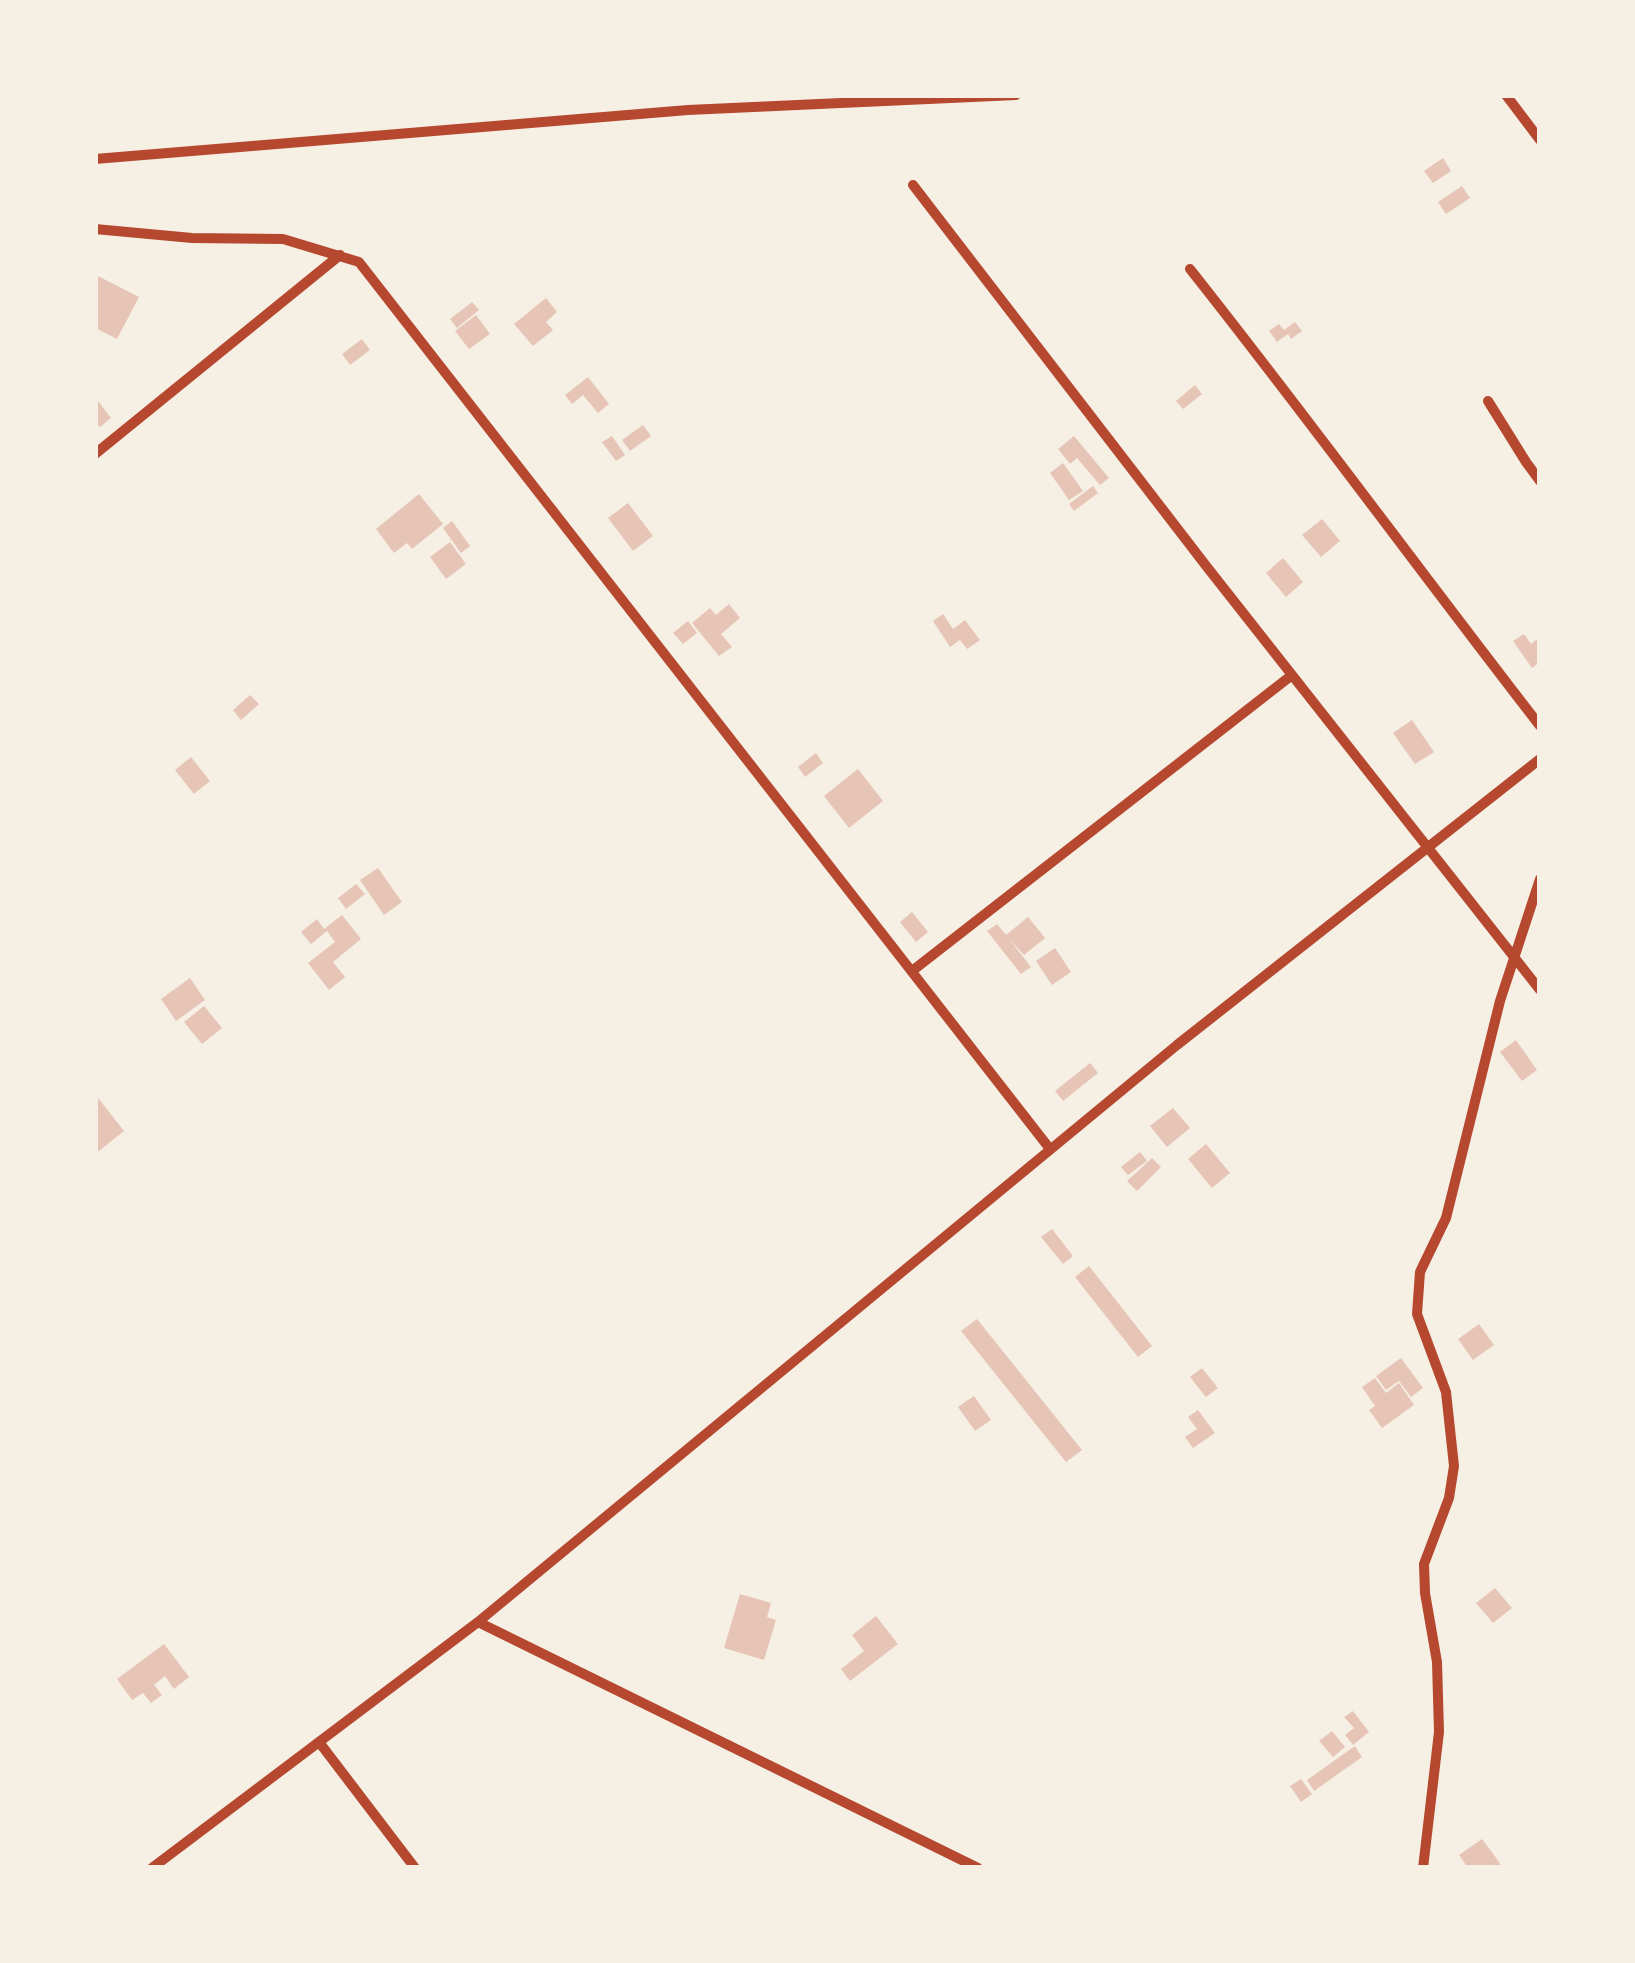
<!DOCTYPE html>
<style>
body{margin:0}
#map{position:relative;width:1635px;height:1963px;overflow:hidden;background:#f6efe4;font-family:"Varela Round",sans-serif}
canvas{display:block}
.frame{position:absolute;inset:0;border:98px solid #f6efe4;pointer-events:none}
</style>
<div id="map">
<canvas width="1635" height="1963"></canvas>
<div class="frame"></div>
</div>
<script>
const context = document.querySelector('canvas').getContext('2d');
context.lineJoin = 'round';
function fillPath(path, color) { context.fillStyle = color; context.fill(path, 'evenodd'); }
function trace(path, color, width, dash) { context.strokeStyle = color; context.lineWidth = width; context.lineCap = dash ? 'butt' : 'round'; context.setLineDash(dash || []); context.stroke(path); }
const building = new Path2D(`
 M1443,158L1451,171L1433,183L1424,171Z
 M1462,186L1470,198L1446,214L1438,202Z
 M96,275L139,297L117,339L95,328Z
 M546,298L557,312L546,322L553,330L533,346L514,324Z
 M472,302L479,310L457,328L450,319Z
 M476,315L490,334L469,349L455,331Z
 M1295,322L1302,331L1291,339L1288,334L1277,342L1269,331L1279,324L1284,330Z
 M362,339L370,350L350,365L342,354Z
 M588,377L609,404L598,413L583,395L572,404L565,395Z
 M1195,385L1202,394L1183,409L1176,401Z
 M95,397L111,418L100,427L95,421Z
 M643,425L651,436L630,451L622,440Z
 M612,436L625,455L616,461L602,442Z
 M1074,436L1109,478L1100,485L1077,458L1070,464L1058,449Z
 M1063,463L1083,491L1069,500L1050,473Z
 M1093,486L1098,493L1074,511L1069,504Z
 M419,494L443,524L412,549L407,543L394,553L376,529Z
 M628,503L653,536L633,551L608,518Z
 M1322,519L1340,541L1321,557L1302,535Z
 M452,521L470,546L461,553L443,528Z
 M450,542L466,564L446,579L430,557Z
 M1283,558L1303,582L1286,597L1266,573Z
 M729,604L740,618L721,634L732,647L719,656L692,623L710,608L716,615Z
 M943,614L953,629L965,620L980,640L967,649L960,640L950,647L933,621Z
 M688,621L697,633L683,644L673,633Z
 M1524,634L1531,644L1540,637V662L1532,668L1513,641Z
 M250,695L259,704L241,720L233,710Z
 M1412,720L1434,752L1415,764L1393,733Z
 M816,753L823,763L805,777L798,767Z
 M191,757L210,781L194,794L175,770Z
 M858,769L883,801L849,828L824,796Z
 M378,868L402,902L384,915L360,880Z
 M356,884L365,894L346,909L338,898Z
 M912,912L928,932L916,942L900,922Z
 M342,915L361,939L333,962L345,977L329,990L308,963L335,942L327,931L311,944L301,932L317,919L324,929Z
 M1028,917L1045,938L1024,955L1009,939L1031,967L1021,974L987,931L997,924L1006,935Z
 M1055,948L1071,972L1052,985L1036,961Z
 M190,978L205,1000L176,1021L161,999Z
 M204,1006L222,1028L202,1044L184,1022Z
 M1516,1040L1537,1070L1522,1081L1500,1052Z
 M1090,1063L1098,1073L1063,1101L1055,1091Z
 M95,1094L124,1131L95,1154Z
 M1173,1108L1190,1128L1167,1147L1150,1126Z
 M1206,1144L1230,1173L1212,1188L1188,1159Z
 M1140,1152L1147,1161L1128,1175L1121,1167Z
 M1152,1158L1161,1167L1137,1191L1127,1181Z
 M1052,1229L1073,1256L1063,1264L1041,1237Z
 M1089,1266L1152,1346L1138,1357L1075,1277Z
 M977,1319L1082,1450L1066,1462L961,1331Z
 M1479,1324L1494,1345L1473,1360L1458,1339Z
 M1401,1358L1423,1388L1411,1397L1399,1381L1386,1390L1376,1376Z
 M1202,1368L1218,1388L1206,1397L1190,1377Z
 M1375,1378L1386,1393L1399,1383L1414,1405L1382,1428L1369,1410L1375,1406L1362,1387Z
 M974,1396L991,1420L975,1431L958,1407Z
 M1198,1410L1215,1433L1193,1448L1185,1437L1197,1429L1188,1417Z
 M1495,1588L1512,1608L1493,1623L1476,1603Z
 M740,1594L771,1603L767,1617L776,1620L764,1660L724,1648Z
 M876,1616L898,1644L850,1681L841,1669L864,1651L852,1635Z
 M164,1644L189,1677L174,1689L165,1676L154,1685L162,1695L151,1703L143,1693L132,1700L117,1679Z
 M1353,1711L1369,1732L1353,1745L1345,1735L1354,1728L1344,1717Z
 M1332,1731L1345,1747L1333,1757L1319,1741Z
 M1355,1746L1362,1757L1314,1791L1307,1780Z
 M1301,1779L1312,1794L1301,1802L1290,1786Z
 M1482,1839L1494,1855L1503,1868H1468L1459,1855Z`);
const minor = new Path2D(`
 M1506,95L1540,140
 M95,159L688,110L1016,95
 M913,185L1207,567L1540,990
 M95,229L192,238L283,239L359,262L1050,1149
 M1190,269C1309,419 1422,574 1540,726
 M1488,401L1526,462L1540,481
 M95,454L340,255
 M912,971L1292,675
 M478,1622L978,1868
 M319,1742L415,1868
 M152,1868L478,1622L1177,1045L1540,759
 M1423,1868L1439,1732L1437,1662L1425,1593L1424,1564L1449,1498L1454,1466L1446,1392L1417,1314L1420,1272L1446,1218L1500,1001L1540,879`);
fillPath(building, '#e6c5b7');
trace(minor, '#b5482f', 10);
</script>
